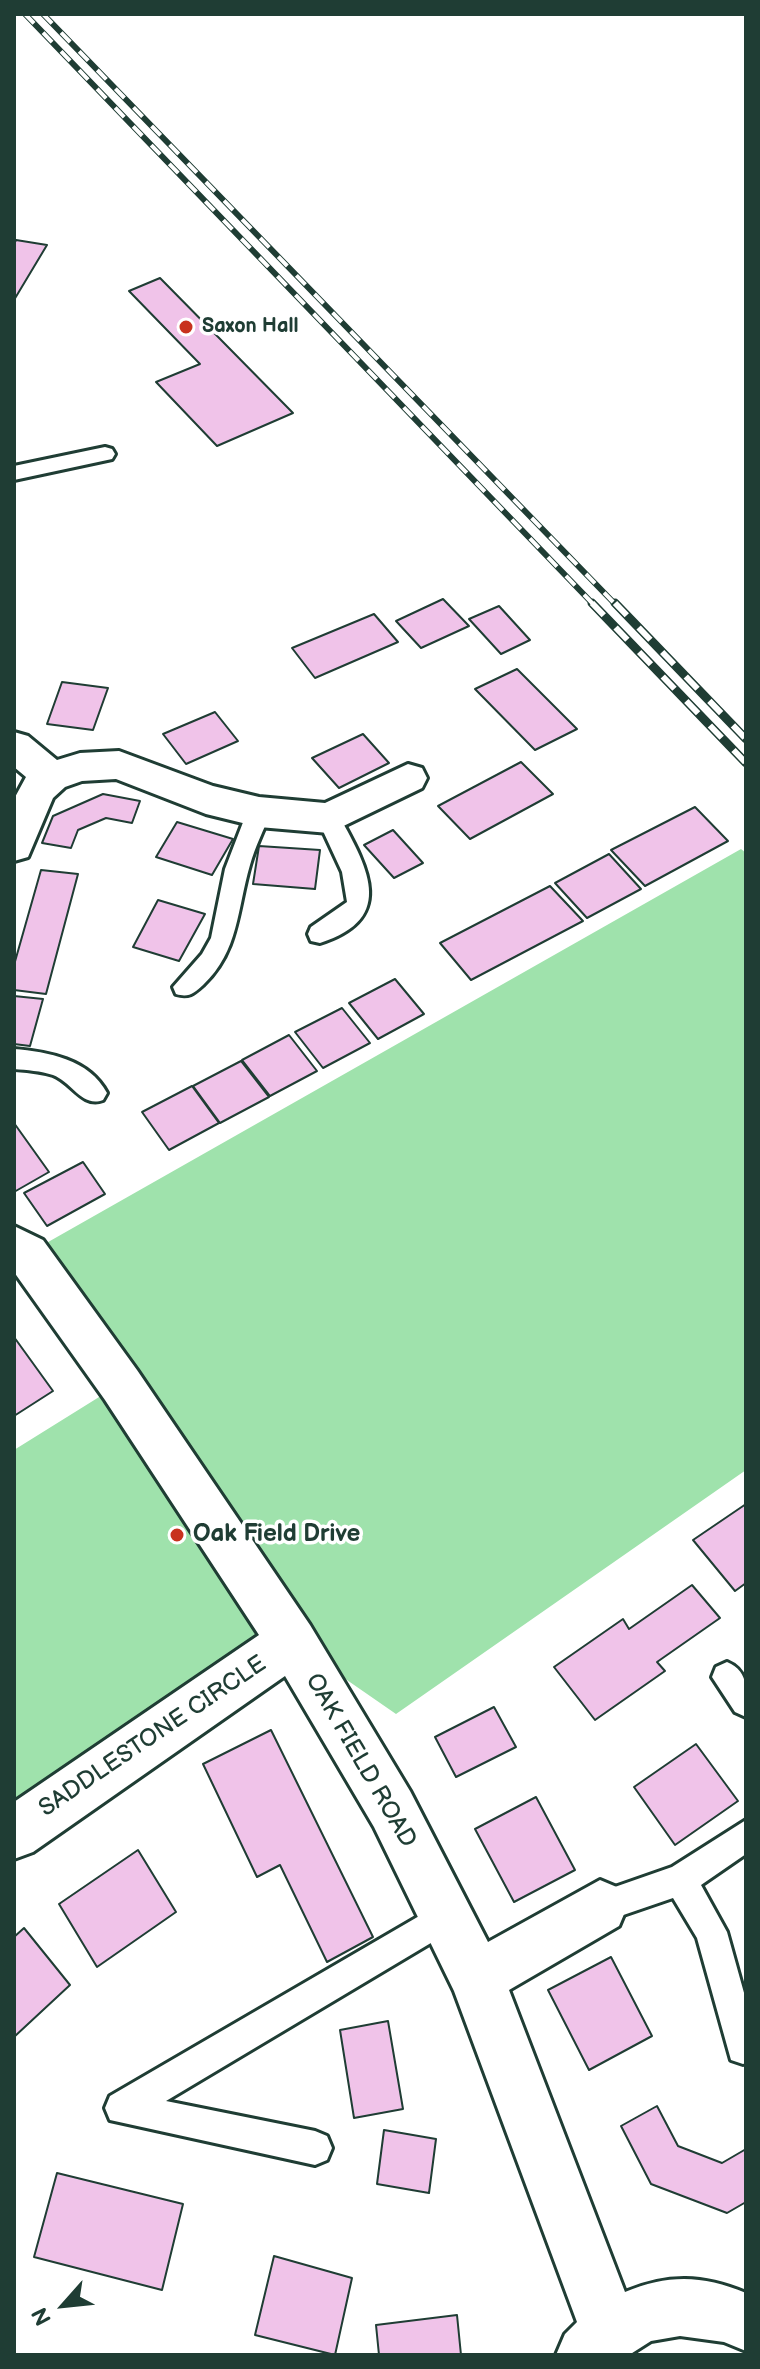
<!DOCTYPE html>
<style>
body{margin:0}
#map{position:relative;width:760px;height:2369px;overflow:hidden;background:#fff;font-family:"Balsamiq Sans",sans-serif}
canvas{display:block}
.frame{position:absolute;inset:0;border:16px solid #1f3d34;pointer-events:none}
.north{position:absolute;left:24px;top:2265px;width:80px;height:80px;-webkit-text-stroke:6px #fff;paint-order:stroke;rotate:243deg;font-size:22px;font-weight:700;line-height:32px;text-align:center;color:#1f3d34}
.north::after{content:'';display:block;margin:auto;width:28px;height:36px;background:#1f3d34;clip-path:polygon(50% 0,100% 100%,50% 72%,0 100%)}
</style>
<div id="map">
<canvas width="760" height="2369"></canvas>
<div class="frame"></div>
<div class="north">N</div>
</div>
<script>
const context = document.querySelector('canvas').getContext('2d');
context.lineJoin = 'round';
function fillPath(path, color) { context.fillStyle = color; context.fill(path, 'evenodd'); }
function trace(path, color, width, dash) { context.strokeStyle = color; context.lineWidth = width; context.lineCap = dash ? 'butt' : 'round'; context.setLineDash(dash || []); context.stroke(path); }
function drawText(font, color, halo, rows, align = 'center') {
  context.font = font + ' "Balsamiq Sans",sans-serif'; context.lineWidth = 7; context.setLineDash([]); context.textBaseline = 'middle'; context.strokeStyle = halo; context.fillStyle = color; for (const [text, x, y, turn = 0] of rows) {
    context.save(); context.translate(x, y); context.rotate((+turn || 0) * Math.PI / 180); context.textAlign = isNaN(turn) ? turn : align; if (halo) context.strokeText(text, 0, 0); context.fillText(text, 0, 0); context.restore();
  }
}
const green = new Path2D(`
 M741,849L746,853V1470L396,1714L292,1642L14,1810V1450L120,1384L27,1254Z`);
const building = new Path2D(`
 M16,240L47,245L14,300V244Z
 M160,278L293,413L217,446L156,382L200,364L129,291Z
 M443,599L469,626L421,648L396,621Z
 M499,606L530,640L501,654L469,619Z
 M374,614L398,642L315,678L292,648Z
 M517,669L577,729L535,750L475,689Z
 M62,682L108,688L93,730L47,724Z
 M215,712L238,741L186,764L163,734Z
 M363,734L389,763L339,788L312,758Z
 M521,762L553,794L470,839L438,806Z
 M103,794L140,801L132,823L106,818L78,830L71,848L42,843L53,816Z
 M695,807L728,841L645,886L611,850Z
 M177,822L233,839L212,875L156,857Z
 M393,830L423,863L394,878L364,845Z
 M259,846L320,850L315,889L253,884Z
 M609,854L641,889L587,918L555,883Z
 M41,870L78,874L46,994L14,990V965Z
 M550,886L583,921L471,980L440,943Z
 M158,900L205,914L179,961L133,947Z
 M395,979L424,1014L378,1039L349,1003Z
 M14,996L43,999L30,1046L14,1044Z
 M342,1008L370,1043L323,1068L295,1032Z
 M289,1035L317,1071L270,1096L242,1060Z
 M241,1061L269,1097L220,1123L193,1086Z
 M192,1086L219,1123L169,1150L142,1112Z
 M14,1123L49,1172L14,1192Z
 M83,1162L105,1194L47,1226L24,1193Z
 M14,1337L53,1391L14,1416Z
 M746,1504V1583L735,1591L693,1540Z
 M692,1585L720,1618L657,1662L665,1671L595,1720L554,1667L623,1619L629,1629Z
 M494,1707L516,1747L456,1777L435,1737Z
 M271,1730L373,1937L327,1962L280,1865L257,1877L203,1764Z
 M696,1744L738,1801L675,1845L634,1787Z
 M536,1797L575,1870L514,1902L475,1829Z
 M138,1850L176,1912L97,1967L59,1904Z
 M24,1928L70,1985L14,2037V1937Z
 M611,1957L652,2036L589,2070L548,1990Z
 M388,2021L403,2109L354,2118L340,2030Z
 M657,2106L678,2146L722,2163L746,2149V2202L727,2213L651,2184L621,2126Z
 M384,2130L436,2139L429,2193L377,2184Z
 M57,2173L183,2204L162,2290L34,2257Z
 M274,2256L352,2278L335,2355L255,2335Z
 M457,2315L461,2355H379L376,2325Z`);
const service = new Path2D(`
 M105,447L112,449L115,454L112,459L14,480V466Z
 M259,803L267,806L271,812C264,829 255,847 250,865C237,909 239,951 203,985C194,993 189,998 176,994L173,987L202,954L211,938L225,869L247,812L251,806Z
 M329,809L337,812C366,865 399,918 320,943L311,941L308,934L311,927L347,902L342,872L317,818L321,812Z
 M14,1049C48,1052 89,1059 107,1093L103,1100C82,1108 72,1082 53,1075C41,1071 27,1070 14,1069Z
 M727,1662C751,1672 746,1694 746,1717L735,1712L712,1677L716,1667Z
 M746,1820V1854L701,1885L727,1932L746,2000V2063L743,2064L731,2060L697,1938L673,1898L600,1923L589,1918L584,1907L589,1896L672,1867Z
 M445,1901L456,1906L461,1917L456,1928L166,2101L315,2131L327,2136L332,2148L327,2160L315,2165L110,2120L105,2108L110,2096Z`);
const minor = new Path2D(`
 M14,732L28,736L57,760L80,753L119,751L213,786L259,797L325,803L408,764L422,768L427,778L422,788L329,833L259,827L206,814L116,779L82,781L65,787L53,798L28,857L14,861V799L26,777L14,767Z
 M14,1226L43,1240L137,1370L310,1625L410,1791L488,1942L600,1880L619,1888L627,1907L619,1926L509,1990L625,2292C668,2274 703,2275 746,2293V2351L724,2342L680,2336L651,2341L629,2355H556L565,2334L577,2322L454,1991L374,1827L285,1676L33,1852L14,1859V1802L259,1635L105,1400L14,1272Z`);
const railFar1 = new Path2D(`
 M25,14L594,605
 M43,14L616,605`);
const rail = new Path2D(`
 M592,603L746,763
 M615,603L746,739`);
const markers = [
 [186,327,8,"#c8321e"],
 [177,1535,8,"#c8321e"]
];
const farPoinames = [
 ["Saxon Hall",202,327]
];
const poiNames = [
 ["Oak Field Drive",193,1535]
];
const streetNames = [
 ["SADDLESTONE CIRCLE",153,1737,-34],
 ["OAK FIELD ROAD",360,1761,60]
];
fillPath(green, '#9fe2ac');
fillPath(building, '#f0c3e9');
trace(building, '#1f3d34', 2);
trace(service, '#1f3d34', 6);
trace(minor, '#1f3d34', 6);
fillPath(service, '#fff');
fillPath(minor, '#fff');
trace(railFar1, '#1f3d34', 6);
trace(rail, '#1f3d34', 9);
trace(railFar1, '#fff', 4, [13]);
trace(rail, '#fff', 6, [17]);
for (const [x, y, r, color] of markers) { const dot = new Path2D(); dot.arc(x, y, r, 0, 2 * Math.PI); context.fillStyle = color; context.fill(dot); trace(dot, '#fff', 3); }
drawText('bold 20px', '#1f3d34', '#fff', farPoinames, 'left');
drawText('bold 24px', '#1f3d34', '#fff', poiNames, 'left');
drawText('24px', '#1f3d34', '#fff', streetNames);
</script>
